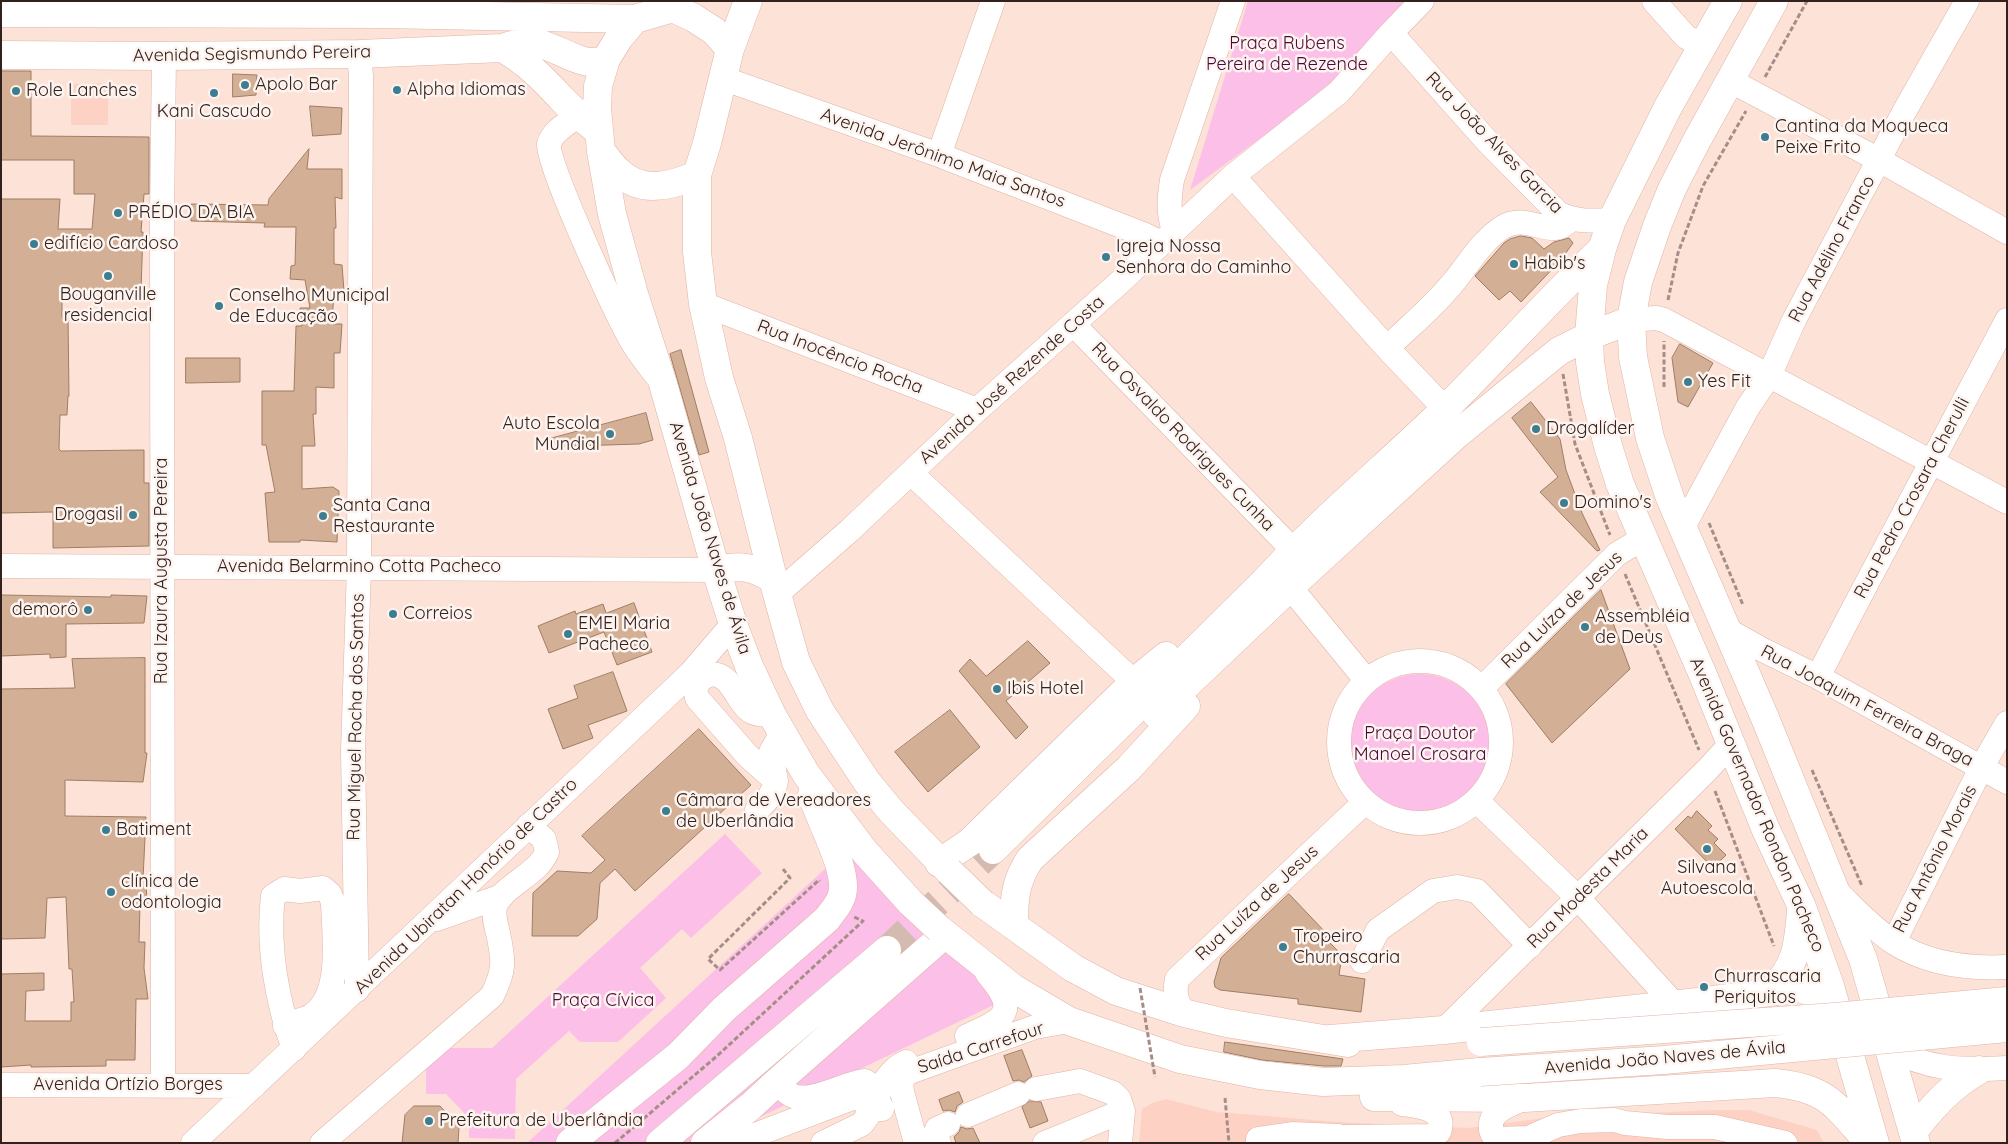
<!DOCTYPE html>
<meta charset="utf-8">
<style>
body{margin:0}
#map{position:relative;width:2008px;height:1144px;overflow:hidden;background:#fde2d8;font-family:Quicksand,sans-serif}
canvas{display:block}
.frame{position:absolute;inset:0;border:2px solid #32211c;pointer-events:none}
</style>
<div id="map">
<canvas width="2008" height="1144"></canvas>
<div class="frame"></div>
</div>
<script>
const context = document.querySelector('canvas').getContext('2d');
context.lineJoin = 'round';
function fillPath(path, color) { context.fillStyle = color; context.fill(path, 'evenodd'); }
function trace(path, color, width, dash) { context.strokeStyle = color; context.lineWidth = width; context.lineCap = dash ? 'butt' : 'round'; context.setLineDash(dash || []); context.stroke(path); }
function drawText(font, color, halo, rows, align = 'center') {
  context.font = font + ' Quicksand,sans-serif'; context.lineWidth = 5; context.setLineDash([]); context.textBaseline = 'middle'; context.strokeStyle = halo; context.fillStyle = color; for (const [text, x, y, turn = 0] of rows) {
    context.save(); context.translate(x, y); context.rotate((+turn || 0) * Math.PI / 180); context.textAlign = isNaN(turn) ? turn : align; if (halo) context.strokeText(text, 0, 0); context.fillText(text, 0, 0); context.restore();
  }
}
const built = new Path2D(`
 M108,83V125H71V84Z
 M1166,1099L1217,1112L1231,1113L1337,1122L1468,1128L1545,1118L1714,1110H1749L1817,1130L1824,1143H1139L1142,1109L1152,1103Z`);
const green = new Path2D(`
 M1248,1H1413L1330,87L1190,190Z
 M1349 745a71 71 0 1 1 142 0a71 71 0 1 1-142 0Z
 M725,834L762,873L691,938L682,929L640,968L666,998L618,1042H580L569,1031L516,1079L515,1139L469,1138V1118L446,1094H426V1067L448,1048H492Z
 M851,845L1004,1000L706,1143H527Z`);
const building = new Path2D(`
 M1,71H31V136L149,137V194H144L141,232H143L141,290H62V317H68L69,396H68L67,415H60L59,449L61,451L144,450V483H149V546L53,548V512L1,513V199H60L58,229H92L95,194H74V160H1Z
 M233,74L257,75L256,95L233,97Z
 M310,106L342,108L341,134L313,136Z
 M309,149L307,169H342V199L335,197L336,228H334V264L342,265L344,291H334L332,324H342L340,353H334V388L316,387V414H313L315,446H302V489L333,487L339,491L337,542L300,540V542H269L265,493L275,492L266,445H262V391H294L296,326H302L300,308H310L305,280L290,279L291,266L295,265L296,227H264L265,223L191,221V204L268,205L269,199Z
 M1521,236L1532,238L1544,249L1554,242L1569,238L1573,243L1560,261L1521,302L1510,291L1499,300L1475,276L1504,243L1510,239Z
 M1680,344L1713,363L1688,407L1678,402L1672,358Z
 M681,350L709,452L699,455L670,354Z
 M186,358H240V382L186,383Z
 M1531,402L1560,439L1566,470L1582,513L1600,550L1597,551L1540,492L1558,477L1512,418Z
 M646,413L653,440L639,444L542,447V441Z
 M1601,590L1630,669L1552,743L1506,684Z
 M1,595L111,597V595L147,596L144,623L66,624V657L50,658V654L1,656Z
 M634,603L652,652L617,665L604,632L549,653L538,626L575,611L576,614L603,604L606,613Z
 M1028,641L1050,663L1006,701L1028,727L1016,739L959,671L970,659L986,676Z
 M145,658V753H147L143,782L65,780V816L146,817L143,879H146L147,904H140L139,942H145L144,968L148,999H136L135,1060H106V1066L31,1067V1065L1,1067V974L44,973V990L26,991L25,1021H71V1002H74L72,969H69L66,897L47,898L45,938L1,939V689L75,688L72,659Z
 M613,672L627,711L588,725L593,738L563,749L548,709L578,698L574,686Z
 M950,710L980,747L928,792L895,752Z
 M699,729L751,785L635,891L615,869L600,883L597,919L578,936H532L533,893L557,871L591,873L605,860L582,836Z
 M1697,811L1712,826L1708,830L1718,839L1714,843L1726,855L1713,868L1675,829L1688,816L1691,818Z
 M1289,894L1328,935L1325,938L1342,955L1339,975L1365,979L1361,1012L1298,1004V999L1220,990L1215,987L1214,982L1221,958Z
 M1225,1042L1343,1059L1341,1066H1324L1262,1060L1224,1052Z
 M1022,1050L1032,1076L1024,1082L1019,1080L1013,1081L1004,1056Z
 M959,1092L963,1102L957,1106L955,1112L949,1110L943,1111L939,1100Z
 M1030,1101L1041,1102L1048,1121L1030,1128L1022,1107Z
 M414,1106H440L459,1127L458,1143H402L405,1115Z
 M961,1127L967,1129L973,1128L980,1143H956L954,1137L959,1132Z`);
const majorTunnel = new Path2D(`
 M887,950L993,850`);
const path = new Path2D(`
 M1765,77L1807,1
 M1668,300L1678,253L1703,186L1746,111
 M1563,374L1575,444L1610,535
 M1664,387V341
 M1709,523L1743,605
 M1625,574L1699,750
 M1812,770L1862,886
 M1715,791L1774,946
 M783,869L790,878L708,959L720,970L819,880L820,881
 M1225,1098L1229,1143
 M615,1143L717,1056L863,921L854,917`);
const minor = new Path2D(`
 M1654,1L1686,37L1704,46
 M1391,33L1486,140L1559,214C1577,222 1593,221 1612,220
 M722,78L939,155L1145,235L1161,243
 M1731,81L1879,160L2007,232
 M578,115C569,123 552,131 549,144C545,161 617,315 630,338C637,351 647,363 656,375
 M939,155L993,1
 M1233,176L1387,348L1445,409
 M1174,231C1168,213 1169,199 1172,180L1233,1
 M703,304L977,410
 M1631,320L1656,318L1664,320L2007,502
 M1073,324L1293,550
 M1387,348C1409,327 1433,307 1452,284C1468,265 1481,241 1503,227C1528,212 1553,242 1570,219
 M911,473L1134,682
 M1683,527L1748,407L1769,376L1794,320L1904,112L1967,1
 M1,566L716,570
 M1290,587L1366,680
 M777,594L849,531L977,410L1120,282L1233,176L1339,92L1391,33L1422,1
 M1727,630L1761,649L1818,677L2007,782
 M1339 742a81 81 0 1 1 162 0a81 81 0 1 1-162 0Z
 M1818,677C1879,557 1945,439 2007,320
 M1483,687L1617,554L1644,538
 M772,715C765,715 758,715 752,712C737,704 731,670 709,675C702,677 698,682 695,688L697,698L748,756L776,781L771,752L782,733
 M1477,801L1578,898L1674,1004
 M757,810C767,801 773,794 776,781
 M1836,891C1854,908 1872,928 1893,942C1927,964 1967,969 2007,967
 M437,919L502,896
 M1894,942L1981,768L2007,723
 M1362,961L1378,930L1433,891L1457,887L1477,891L1530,946
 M357,990L353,751L359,567L361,76L359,54
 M1184,1013C1176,1001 1174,993 1177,979L1365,802
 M285,1026C293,1022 303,1020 311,1016C343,996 334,936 333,903L330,894L323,888L300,891L284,889L273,896C267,946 277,1002 294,1049
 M1444,1030L1707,770L1730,745
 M967,1036C1007,1019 1019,1011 987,973
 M1889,1047C1927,1070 1963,1071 2007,1068
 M777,1082C781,1086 786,1092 791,1095C809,1105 845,1083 865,1081L872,1086L882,1109
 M1,1085L254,1086
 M163,1086L162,214L164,56
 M1036,1089L1080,1081L1113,1093L1119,1099L1123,1111L1120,1143
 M1524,1098C1510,1106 1488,1110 1491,1130C1492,1135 1494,1136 1498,1139L1527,1138
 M870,1113C879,1094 885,1071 906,1062
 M968,1115L1018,1094
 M1533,1136L1558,1125L1581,1121L1614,1120L1625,1123L1668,1127H1715L1785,1143
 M1346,1137L1431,1136L1439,1132C1448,1108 1417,1106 1402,1104
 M193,1143L690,674L733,624
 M322,1143L492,996C505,970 504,961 498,933C496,925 493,916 495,907C500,887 538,875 547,852L544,839L528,826
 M734,1143L855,1097L863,1099L870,1113L862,1124L823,1143
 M916,1143L902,1092C901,1084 901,1079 907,1073L1035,1027L1069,1021
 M939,1143L935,1134L937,1129L948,1124
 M1045,1143L1123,1111
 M1258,1143V1139L1292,1134L1338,1136`);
const major = new Path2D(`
 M748,1L730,49L707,143L697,175V252L703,304L719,378L738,438L777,594L796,662L820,711L867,782L891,811L949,871
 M1728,1L1668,107L1612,220L1602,249L1593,285L1589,336L1590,362L1595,394L1608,446L1620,484L1703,675L1766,830L1802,907L1830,986L1875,1143
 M1774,1L1696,142L1672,189L1657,226L1638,282L1631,320L1633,357L1650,438L1670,498L1765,718L1863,959L1916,1143
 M1,13L382,14L635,19
 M502,48C526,61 543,79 561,98C573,111 586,121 599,132
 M730,49L714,31L694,18L673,8L635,19L619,38L606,59L598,86L597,108L601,151L612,214L634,294L663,384L716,570L733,624L749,666L772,715L806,774L865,852L911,903
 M1,55L164,56L359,54L502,48C514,44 528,41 540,44C562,49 585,70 606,59
 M601,151C607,158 612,166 619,172C641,194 671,186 697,175
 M716,570C741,565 751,566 773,579
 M1156,714L1290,587L1455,436L1559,351L1589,336L1631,320
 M993,850L1263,583C1320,521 1384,468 1445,409C1498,357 1547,301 1602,249
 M939,863L970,842L1134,682L1166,656
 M982,903L1073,968L1116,991L1184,1013L1226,1023L1348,1043
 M1014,925C1014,898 1015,882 1030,859L1128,769L1186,706
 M939,929L1013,988L1069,1021L1180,1059L1260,1075L1323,1082L1404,1079L1480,1072
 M1772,990C1797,965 1798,945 1801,911
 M1330,1039L1444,1030L1698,1002L1799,988C1816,992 1826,1002 1839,1015
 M1374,1097L1524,1098L1775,1083C1828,1088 1836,1106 1869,1143
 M1913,1132C1932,1107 1951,1086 1979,1070
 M570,1143L678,1056L724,1009L827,919C832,912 840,904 842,895C849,870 819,820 812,794
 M660,1143L887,950
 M705,1143L751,1106L777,1082L945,934`);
const pathBridge = new Path2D(`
 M1140,988L1155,1077`);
const majorBridge = new Path2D(`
 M949,871L982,903
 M911,903L939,929
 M1481,1042L1834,1017L2007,1001
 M1480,1072L1664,1060L2007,1028`);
const markers = [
 [245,85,5,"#3d7d90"],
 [397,90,5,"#3d7d90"],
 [16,91,5,"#3d7d90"],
 [214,93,5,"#3d7d90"],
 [1765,137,5,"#3d7d90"],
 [118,213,5,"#3d7d90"],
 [34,244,5,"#3d7d90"],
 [1106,257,5,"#3d7d90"],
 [1514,264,5,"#3d7d90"],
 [108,276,5,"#3d7d90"],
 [219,306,5,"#3d7d90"],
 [1688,382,5,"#3d7d90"],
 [1536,429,5,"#3d7d90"],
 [610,434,5,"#3d7d90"],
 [1564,503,5,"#3d7d90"],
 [133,515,5,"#3d7d90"],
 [323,516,5,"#3d7d90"],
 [88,610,5,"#3d7d90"],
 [393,614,5,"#3d7d90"],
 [1585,627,5,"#3d7d90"],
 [568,634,5,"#3d7d90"],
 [997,689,5,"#3d7d90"],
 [666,811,5,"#3d7d90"],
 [106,830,5,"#3d7d90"],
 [1707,849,5,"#3d7d90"],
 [111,892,5,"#3d7d90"],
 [1283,947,5,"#3d7d90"],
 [1704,987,5,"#3d7d90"],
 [429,1121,5,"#3d7d90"]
];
const parkNames = [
 ["Praça Rubens",1287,44],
 ["Pereira de Rezende",1287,65],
 ["Praça Doutor",1420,734],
 ["Manoel Crosara",1420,755],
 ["Praça Cívica",603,1001]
];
const streetNames = [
 ["Avenida Segismundo Pereira",252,54,-1],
 ["Rua João Alves Garcia",1494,143,46],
 ["Avenida Jerônimo Maia Santos",943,158,20],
 ["Rua Adélino Franco",1832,249,-62],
 ["Rua Inocêncio Rocha",840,357,21],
 ["Avenida José Rezende Costa",1012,380,-42],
 ["Rua Osvaldo Rodrigues Cunha",1183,437,46],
 ["Rua Pedro Crosara Cherulli",1912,498,-62],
 ["Avenida João Naves de Ávila",710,538,73],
 ["Avenida Belarmino Cotta Pacheco",359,567],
 ["Rua Izaura Augusta Pereira",162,571,-90],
 ["Rua Luíza de Jesus",1562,610,-44],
 ["Rua Joaquim Ferreira Braga",1867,706,28],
 ["Rua Miguel Rocha dos Santos",356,717,-89],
 ["Avenida Governador Rondon Pacheco",1757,805,67],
 ["Rua Antônio Morais",1935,859,-63],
 ["Avenida Ubiratan Honório de Castro",466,886,-44],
 ["Rua Modesta Maria",1588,888,-45],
 ["Rua Luíza de Jesus",1257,903,-43],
 ["Saída Carrefour",981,1048,-18],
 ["Avenida João Naves de Ávila",1665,1058,-5],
 ["Avenida Ortízio Borges",128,1085]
];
const poiNames = [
 ["Apolo Bar",255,85],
 ["Alpha Idiomas",407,90],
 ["Role Lanches",26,91],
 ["Kani Cascudo",214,112,"center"],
 ["Cantina da Moqueca",1775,127],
 ["Peixe Frito",1775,148],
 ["PRÉDIO DA BIA",128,213],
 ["edifício Cardoso",44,244],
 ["Igreja Nossa",1116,247],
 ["Senhora do Caminho",1116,268],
 ["Habib's",1524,264],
 ["Bouganville",108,295,"center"],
 ["residencial",108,316,"center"],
 ["Conselho Municipal",229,296],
 ["de Educação",229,317],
 ["Yes Fit",1698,382],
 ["Auto Escola",600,424,"right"],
 ["Mundial",600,445,"right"],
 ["Drogalíder",1546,429],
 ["Domino's",1574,503],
 ["Santa Cana",333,506],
 ["Restaurante",333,527],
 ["Drogasil",123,515,"right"],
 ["demorô",78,610,"right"],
 ["Correios",403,614],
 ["Assembléia",1595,617],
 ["de Deus",1595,638],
 ["EMEI Maria",578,624],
 ["Pacheco",578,645],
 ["Ibis Hotel",1007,689],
 ["Câmara de Vereadores",676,801],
 ["de Uberlândia",676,822],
 ["Batiment",116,830],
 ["Silvana",1707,868,"center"],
 ["Autoescola",1707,889,"center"],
 ["clínica de",121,882],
 ["odontologia",121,903],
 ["Tropeiro",1293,937],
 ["Churrascaria",1293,958],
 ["Churrascaria",1714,977],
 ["Periquitos",1714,998],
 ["Prefeitura de Uberlândia",439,1121]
];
fillPath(built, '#fdd2c4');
fillPath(green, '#fcbfe7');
fillPath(building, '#d3b095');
trace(building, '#9e7d63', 1);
trace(majorTunnel, '#d4bbb2', 28, [28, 14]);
trace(minor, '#e0b4a5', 25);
trace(major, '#e0b4a5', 29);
trace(path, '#a58e86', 3, [5, 2.5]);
trace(minor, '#fff', 24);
trace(major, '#fff', 28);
trace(majorBridge, '#e0b4a5', 29, []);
trace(pathBridge, '#a58e86', 3, [5, 2.5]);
trace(majorBridge, '#fff', 28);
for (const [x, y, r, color] of markers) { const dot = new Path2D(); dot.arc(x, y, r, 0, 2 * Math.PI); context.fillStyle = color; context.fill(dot); trace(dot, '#fdf4f0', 2); }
drawText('18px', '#4b093b', '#fdf4f0', parkNames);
drawText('18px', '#32211c', '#fdf4f0', streetNames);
drawText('18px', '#32211c', '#fdf4f0', poiNames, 'left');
</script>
